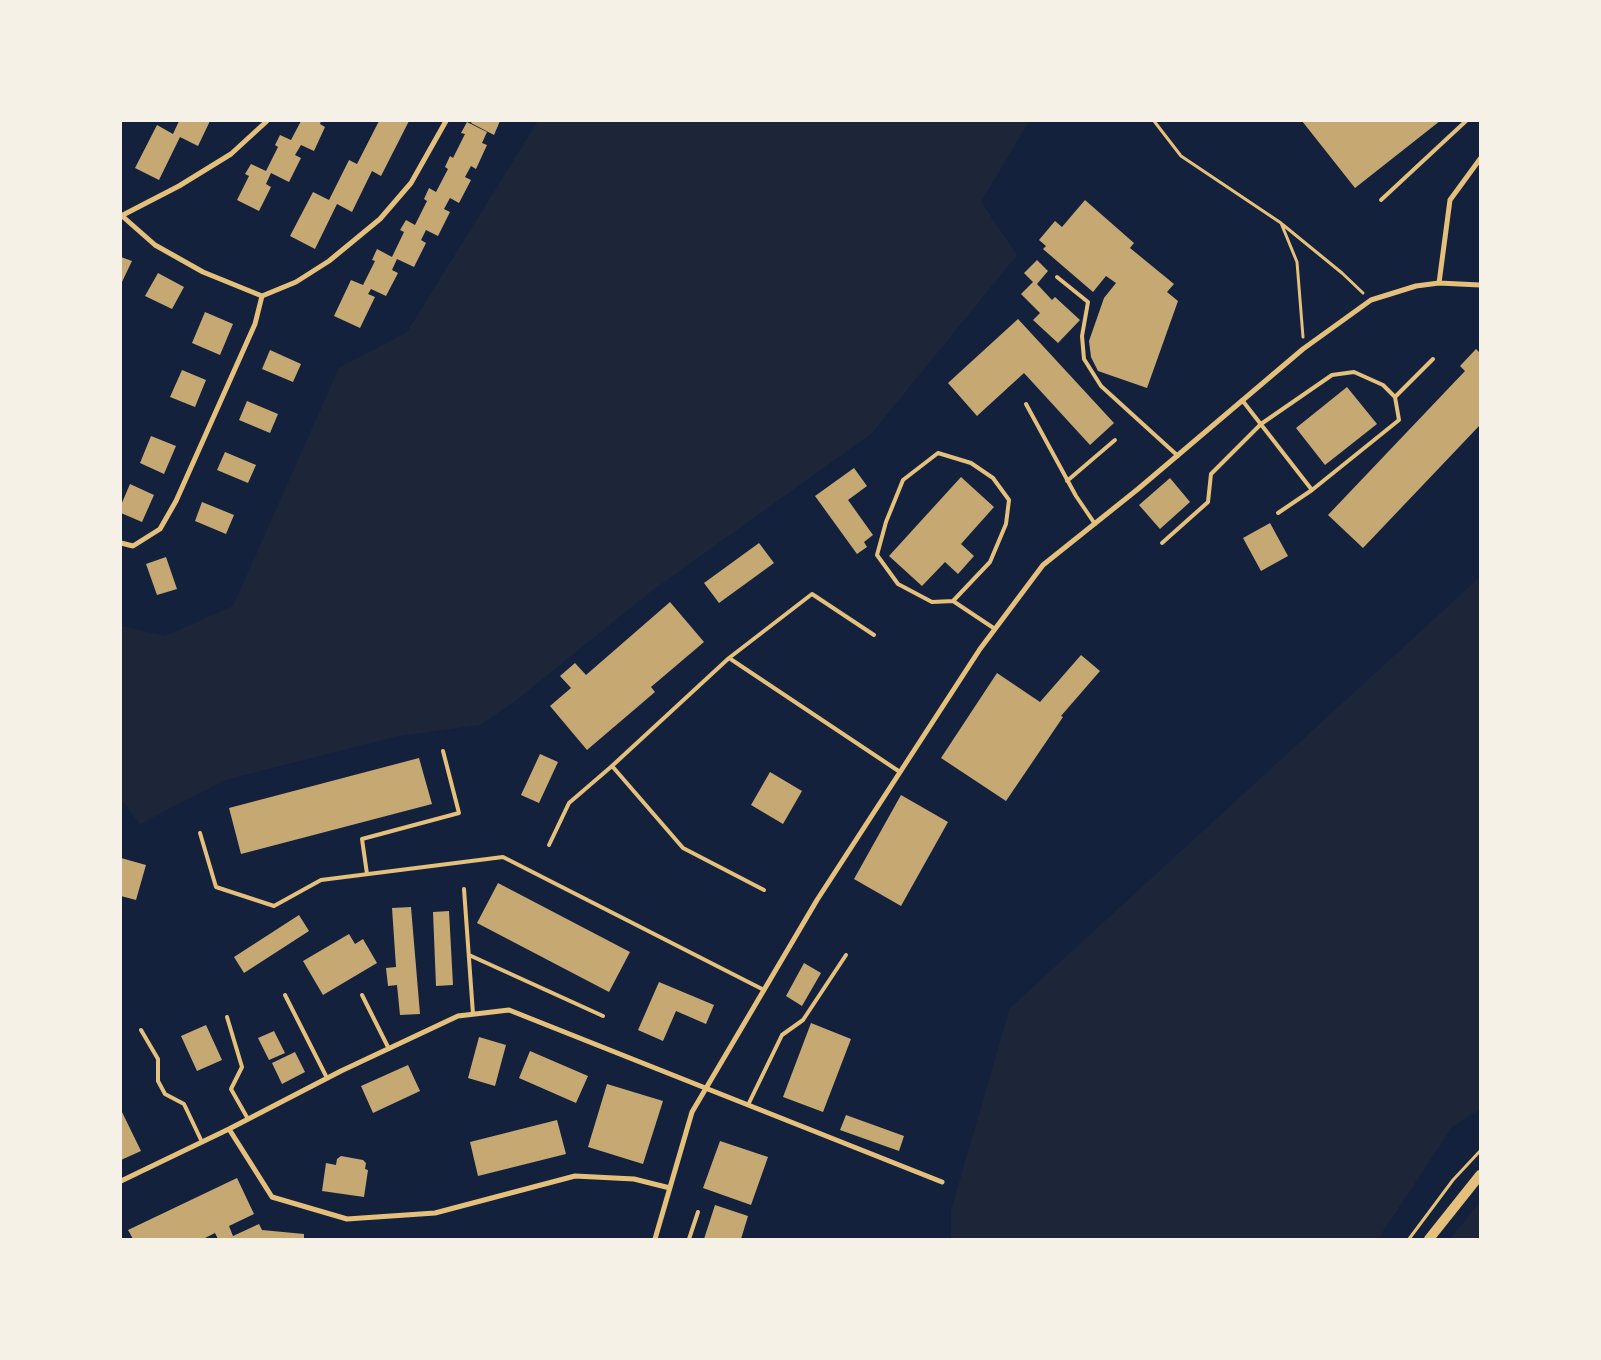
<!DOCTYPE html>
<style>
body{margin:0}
#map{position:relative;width:1601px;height:1360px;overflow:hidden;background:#14213d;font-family:"Fira Sans",sans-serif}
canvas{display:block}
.frame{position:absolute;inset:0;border:122px solid #f6f1e7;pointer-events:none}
</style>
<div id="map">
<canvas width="1601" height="1360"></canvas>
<div class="frame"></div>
</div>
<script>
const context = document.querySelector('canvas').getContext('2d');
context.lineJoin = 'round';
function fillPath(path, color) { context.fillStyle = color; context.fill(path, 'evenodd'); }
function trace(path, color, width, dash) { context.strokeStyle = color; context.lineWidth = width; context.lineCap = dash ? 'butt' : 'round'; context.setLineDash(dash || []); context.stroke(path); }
const green = new Path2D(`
 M538,121H1029L981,202L1017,255L872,433L649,593L514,702L480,725L399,736L225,780L140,824L121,799V626L165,636L233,606L339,368L407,332Z
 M1480,577V1109L1452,1127L1378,1239H951V1210L1010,1008Z
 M1480,1202V1239H1450Z`);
const building = new Path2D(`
 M179,121H210L198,146L180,137L159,180L135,168L157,125L173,134Z
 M301,121H321L320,124L325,127L314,151L301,145L295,155L301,158L289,182L271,173L266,184L271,187L259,211L237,200L249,176L245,174L251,164L266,171L278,147L275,145L280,135L291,140Z
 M379,121H409L381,176L372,171L352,212L337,204L315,249L290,236L313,192L329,200L349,160L357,164Z
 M472,121H500L494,135L471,123Z
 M1302,121H1440L1355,188Z
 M467,122L487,132L482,143L487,145L476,169L471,166L465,177L471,180L459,203L450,198L444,209L450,212L438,236L426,230L421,240L426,243L414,267L397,259L392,270L398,273L386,296L371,289L368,294L375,297L360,328L334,316L351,280L363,285L375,261L372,260L377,249L392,257L404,232L400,230L406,220L415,225L427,201L424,199L429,188L436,192L448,169L445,167L450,156L453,158L465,134L461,133Z
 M1085,200L1134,243L1130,248L1174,284L1167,292L1178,301L1147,388L1098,371L1091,357L1089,341L1104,298L1116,283L1106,276L1093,292L1043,249L1046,246L1039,240L1055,221L1062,227Z
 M121,257L132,261L121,284Z
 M1037,260L1048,271L1037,284L1052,300L1055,297L1080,320L1058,343L1033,320L1040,313L1021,294L1033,282L1024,273Z
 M158,273L184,287L172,309L145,296Z
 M205,312L233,324L220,355L192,343Z
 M1018,319L1114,423L1090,445L1024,373L977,416L948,383Z
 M1476,349L1480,353V425L1363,548L1328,515L1465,371L1460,366Z
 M270,350L301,364L293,382L262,369Z
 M182,370L206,380L195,407L170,397Z
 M1347,387L1377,424L1325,465L1296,428Z
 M247,401L278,414L270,433L239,420Z
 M151,436L176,446L164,474L140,463Z
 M225,452L256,465L248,483L217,470Z
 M854,468L867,486L848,500L873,535L864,542L867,547L857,554L815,496Z
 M961,477L994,507L961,544L974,556L958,574L945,562L922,586L889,556Z
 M1170,478L1190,502L1160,529L1139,505Z
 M130,484L154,495L142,522L121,513V505Z
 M202,502L234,515L226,534L195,521Z
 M1270,523L1288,556L1261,571L1243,538Z
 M759,543L774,563L719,603L704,583Z
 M166,557L177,589L157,595L146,564Z
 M670,602L704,642L651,687L655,692L587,750L550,706L571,688L560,676L575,663L586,675Z
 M1081,655L1100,671L1061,716L1063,717L1006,801L941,758L997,673L1040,702Z
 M540,754L558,762L539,803L521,795Z
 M419,758L432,804L241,854L229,808Z
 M770,772L802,791L783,824L751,805Z
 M901,795L948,822L901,906L854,879Z
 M121,858L146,865L136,900L121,896Z
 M498,883L630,952L609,992L477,923Z
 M411,907L420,1014L400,1015L397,985L388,986L386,968L396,967L392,908Z
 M449,911L453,985L436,986L433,912Z
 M299,915L309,931L244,973L234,957Z
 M349,934L355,944L363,939L377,963L323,995L303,961Z
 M804,963L821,973L802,1006L786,996Z
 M659,982L714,1005L706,1024L676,1011L663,1041L638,1030Z
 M811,1023L851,1039L823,1112L783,1097Z
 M206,1025L222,1060L197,1071L181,1036Z
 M274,1031L285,1053L269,1060L258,1038Z
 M479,1037L506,1045L495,1086L468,1078Z
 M530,1051L588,1076L576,1103L519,1078Z
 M295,1052L305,1072L282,1084L272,1063Z
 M408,1065L420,1091L373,1113L361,1086Z
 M607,1084L663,1101L643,1164L588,1147Z
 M121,1110L141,1151L121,1160Z
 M846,1115L904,1136L899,1151L840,1130Z
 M557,1120L566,1154L478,1176L470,1142Z
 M720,1141L768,1157L751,1205L703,1188Z
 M341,1156L363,1160L366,1163L365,1169L368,1170L364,1197L322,1191L326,1163L336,1165L337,1159Z
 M237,1178L254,1214L229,1226L233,1236L259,1224L262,1230L304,1234V1239H218L215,1233L203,1239H133L128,1230Z
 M715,1205L748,1216L741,1239H704Z`);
const path = new Path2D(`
 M1154,121L1181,156L1281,223L1297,262L1303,337
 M1282,224L1342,273L1363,293
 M1409,1239L1453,1180L1480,1151`);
const service = new Path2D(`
 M1381,200L1466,121
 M1057,277L1088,302L1082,336L1084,359L1101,386L1178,456
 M1242,400L1312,490L1278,513
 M1026,404L1076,496L1095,524
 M1067,481L1115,440
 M1312,490L1399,420L1395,397
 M1162,543L1208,502L1211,474L1261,424L1332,375L1354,372L1383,385L1395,397L1433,359
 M953,601L932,602L898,584L877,555L886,522L903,480L938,453L971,463L993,478L1009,500L1006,524L990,562L953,601L995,629
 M729,658L900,772
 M200,833L216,887L274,906L321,880L503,857L764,990
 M549,845L569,803L612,766
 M367,874L362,839L459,813L443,751
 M464,889L473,1014
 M764,890L683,848L612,766L729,658L812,594L874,635
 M469,955L603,1016
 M285,995L327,1078
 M362,995L389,1049
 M227,1017L242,1067L231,1089L248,1119
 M141,1030L158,1059V1081L165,1094L184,1104L202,1142
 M748,1105L782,1035L803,1020L846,955
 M689,1239L698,1212`);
const minor = new Path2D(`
 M121,215L155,245L203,272L262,296
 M121,216L179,186L231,154L267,121
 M1439,283L1450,200L1480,159
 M262,296L296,282L329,261L380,219L411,183L446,121
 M121,543L133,546L160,529L176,501L255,324L262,296
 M229,1129L272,1197L347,1219L435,1213L575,1176L634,1179L670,1188
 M121,1181L229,1129L341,1071L458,1016L509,1010L942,1182
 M655,1239L692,1112L817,900L980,649L1043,565L1138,489L1303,349L1371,300L1416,286L1439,283L1480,285`);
const secondary = new Path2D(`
 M1429,1239L1480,1175`);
fillPath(green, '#1d2539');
fillPath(building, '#c6a872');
trace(path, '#e5c07b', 3);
trace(service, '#e5c07b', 4);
trace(minor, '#e5c07b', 5);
trace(secondary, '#e5c07b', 10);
</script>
